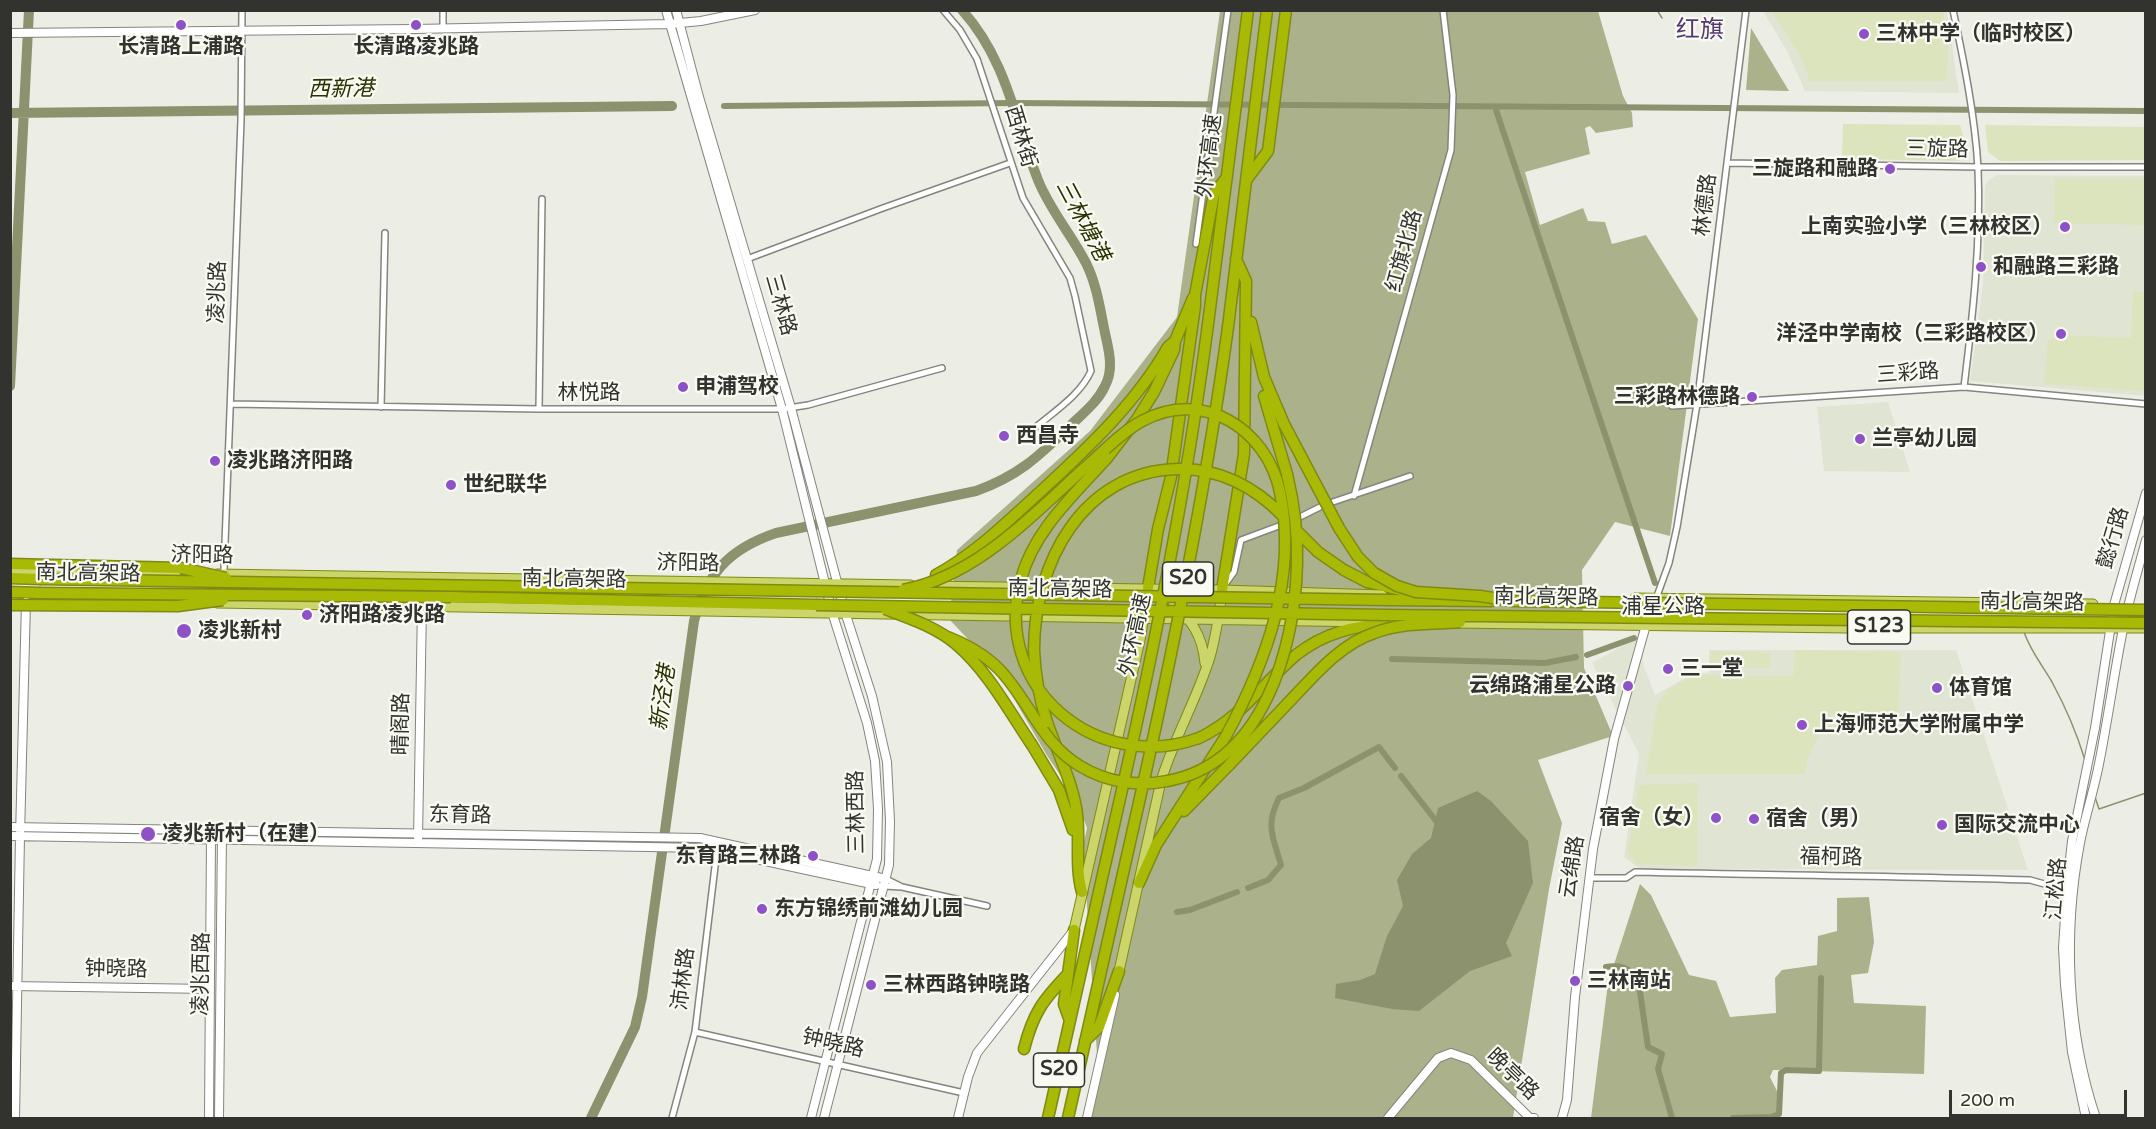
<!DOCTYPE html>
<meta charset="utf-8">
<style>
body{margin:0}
#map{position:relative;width:2156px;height:1129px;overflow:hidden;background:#eceee5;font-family:"Varela Round",sans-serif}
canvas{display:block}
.frame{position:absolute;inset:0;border:12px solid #32322f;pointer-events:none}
.scale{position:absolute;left:1949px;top:1090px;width:178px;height:27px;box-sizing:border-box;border:3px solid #32322f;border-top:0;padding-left:8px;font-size:18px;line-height:21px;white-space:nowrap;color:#32322f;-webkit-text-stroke:4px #f9fbf2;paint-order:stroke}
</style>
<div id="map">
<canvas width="2156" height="1129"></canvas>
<div class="frame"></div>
<div class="scale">200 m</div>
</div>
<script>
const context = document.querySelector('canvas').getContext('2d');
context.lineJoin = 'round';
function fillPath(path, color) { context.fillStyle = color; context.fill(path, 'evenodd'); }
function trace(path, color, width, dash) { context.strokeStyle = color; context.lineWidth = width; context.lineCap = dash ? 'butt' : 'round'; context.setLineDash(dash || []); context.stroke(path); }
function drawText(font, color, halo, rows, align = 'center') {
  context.font = font + ' "Varela Round","Noto Sans SC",sans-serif'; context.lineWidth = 4.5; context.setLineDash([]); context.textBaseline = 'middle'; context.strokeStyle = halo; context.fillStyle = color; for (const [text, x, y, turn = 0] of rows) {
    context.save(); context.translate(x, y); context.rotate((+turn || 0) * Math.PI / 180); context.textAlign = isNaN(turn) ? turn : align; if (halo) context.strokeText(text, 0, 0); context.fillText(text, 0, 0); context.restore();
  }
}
const built = new Path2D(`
 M1763,11H1947L1959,93L1805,91L1788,53Z
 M1997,175L2145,176V396L1970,381L1983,284L1985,186L1988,180Z
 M1888,402L1910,472L1824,471L1817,407Z
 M1641,635L1643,664L1655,695L1694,673H1709V650H1956L2028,870L1640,869L1624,857L1639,754L1592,663Z`);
const green = new Path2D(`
 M1772,11H1943C1949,35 1949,56 1946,81H1810L1800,56Z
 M1843,124L1960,125L1966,146L1959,161L1850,159L1842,155Z
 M1985,125L2145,127V160L2000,161L1988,152Z
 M2055,179H2145V225L2054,223Z
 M2133,291L2145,292V391L2044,384L2048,341L2059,335L2131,338Z
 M1795,650L1901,652L1898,715L1892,721L1838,719L1836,715L1831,713L1832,730L1820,732L1807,761L1805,774H1646L1657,705L1667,690L1694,675L1793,676Z
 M1711,651L1770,653V668L1710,667Z
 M1698,783L1697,866L1637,864L1629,856L1628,852L1639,785Z`);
const forest = new Path2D(`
 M1220,11H1598L1623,96L1632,113L1633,127L1596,133L1590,126L1585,128L1590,154L1525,172L1540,225L1583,208L1588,221L1605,222L1612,244L1646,235L1698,319L1670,536L1615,522L1582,570L1584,668L1613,736L1538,760L1562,823L1549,889L1513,1118H1091L1099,1084L1083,846L1087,828L1075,797L1046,754L998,671L949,619L957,550L1090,431L1177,317Z
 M1751,28L1789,91L1746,90Z
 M1640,884L1651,895L1689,975L1716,981L1730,1017L1776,1013L1775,978L1782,970L1817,965L1818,936L1837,931V898L1869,897L1874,942L1868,973L1851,975L1854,1003L1926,1006L1924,1074L1773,1070L1770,1077L1777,1091L1779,1111L1771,1115L1706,1118H1591L1608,983Z`);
const water = new Path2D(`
 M1477,791L1491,801L1528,841L1533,883L1506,943L1512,956L1470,971L1419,1011L1392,1009L1335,998L1336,984L1360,980L1375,974L1387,936L1403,906L1397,880L1412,854L1431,838L1438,808Z`);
const stream = new Path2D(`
 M1657,10L1662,18
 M2024,632C2030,650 2042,665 2052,682C2065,706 2077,734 2085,760
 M2095,797L2099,809L2146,793`);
const canal = new Path2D(`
 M724,106L1014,103L2146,111
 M1495,107L1655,583
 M1587,655L1634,638
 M1392,659L1545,663L1576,657
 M1401,776L1440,826
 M1248,888L1268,880L1281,865C1273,837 1265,826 1279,798L1304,788L1379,747L1395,768
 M1177,912L1190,910L1237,892
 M1606,967C1620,965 1628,967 1638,978L1648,1047L1662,1054L1658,1069L1672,1118
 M1733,1118L1771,1117L1779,1114L1781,1073L1786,1070L1819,1071L1821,978`);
const river = new Path2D(`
 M10,113L672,106
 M10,386L29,10
 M591,1118L635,1027L642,997L694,621C707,573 729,549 776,533L976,491C1018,476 1038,457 1069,427C1082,414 1097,403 1105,386C1114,369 1109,351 1105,333C1100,309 1097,285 1086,263C1071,234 1050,210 1038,180C1015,121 1007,60 962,10`);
const street = new Path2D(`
 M443,10V29
 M943,10L960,30L977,59L1023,198L1070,278L1075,296L1091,371C1081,394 1055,411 1036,427
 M1953,10C1964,62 1975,116 1978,168C1981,242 1973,314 1964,387
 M1727,163L1978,167H2146
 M1196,244L1228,10
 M747,259L883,208L1010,163
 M231,404L539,409H782L808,405L942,368
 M1672,406L1964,387L2146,404
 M381,407L385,233
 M539,409L542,199
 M1354,496L1451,150L1453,95L1443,10
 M1296,519L1324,505L1410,476
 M1226,583L1234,572L1241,540L1284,524
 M223,596L241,120L242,10
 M1649,618L1669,563L1677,527L1697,404L1746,10
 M1589,878H1626L1635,872C1766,875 1898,876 2030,880L2048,885L2069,886
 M884,886L902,887L886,879
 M902,887L987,906
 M695,1032L964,1093
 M672,1118L695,1032L717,850`);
const secondary = new Path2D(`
 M666,10L782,409L832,612L867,723L875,761L878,809L877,859L811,1118
 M676,10L699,97L791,408L845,612L872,696L887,762L890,821L889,865L824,1118
 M10,33L415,29L669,24L701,21L755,10
 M10,827L700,838L886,879
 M10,836L705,848L876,885
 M418,839L422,605
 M10,986L210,989
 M15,1118L20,836L26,602
 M209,1118L211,834
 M219,1118L222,834
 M958,1118L968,1077L977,1053L1074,930
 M1087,1118L1115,995
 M1388,1118L1438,1058L1451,1053L1471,1060L1530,1118H1534
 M1562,1118L1567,1100L1575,997L1593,849L1614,739L1646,625
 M2086,1118L2072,1052L2065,985L2063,948L2067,886L2072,841L2095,728L2114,605L2146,493
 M2096,1118C2067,1032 2063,933 2080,843C2085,817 2094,790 2099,764C2108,719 2114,674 2123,629C2129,599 2138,570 2146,540`);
const primary = new Path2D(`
 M10,570L191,573
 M217,574L911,585
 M925,586L1222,590L1382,595
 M1166,594C1187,617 1202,630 1205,663
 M1635,598L2093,604
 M217,603L1370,622
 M1453,623L1846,628H2146
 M1074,930L1140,640L1148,591
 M1119,971L1161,781C1174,738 1197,699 1210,657C1216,636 1219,615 1222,593`);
const highway = new Path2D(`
 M1247,179L1268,151L1286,10
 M1251,322L1264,377L1284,424
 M1208,324L1248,10
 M1228,327L1267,10
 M1264,396L1287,474
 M1107,458L1137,419L1154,392L1174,350L1175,341L1193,298
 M10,564L181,568
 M1344,570L1367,582L1404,591
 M936,575C976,553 1007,522 1040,492C1088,448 1136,403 1168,347L1175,341
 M10,578L40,579
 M1148,588L1158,529L1171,477L1195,306V295L1214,194L1227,177
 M1222,590L1244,454L1246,281L1236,259
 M10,592L39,593
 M451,597L816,605
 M1388,600L1491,601
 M1047,722C1057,752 1073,782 1077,814C1080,840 1075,867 1082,892
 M1199,738C1241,718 1262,684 1296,655C1326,631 1362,623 1400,624
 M1032,745L1059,790L1073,830
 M1184,811L1229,765
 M1139,883L1156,845L1226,736
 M1069,1018L1064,1004L1074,930
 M1085,1041L1099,1027L1119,971
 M1024,1049C1033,1013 1043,1000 1068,974
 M1048,1118L1114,825
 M1068,1118L1133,829`);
const highwayBridge = new Path2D(`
 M1284,424L1339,528L1358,557L1374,573L1397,586L1416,592L1480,596L1512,601L2146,610
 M1107,458C1075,494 1034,530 1021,579C991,687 1096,775 1199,738
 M1296,530L1318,552L1344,570
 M181,568L226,578
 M40,579L1388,600
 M903,590C978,576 1035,512 1089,464C1106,449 1122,432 1142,421C1203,388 1267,429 1280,492C1298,577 1266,662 1226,736
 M39,593L451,597
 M10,605L178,606L223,600
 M816,605L1386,615L2146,623
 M885,609C909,618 936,627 956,644C987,670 1009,711 1032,745
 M945,636C966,644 983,653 999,669C1029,700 1041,743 1080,766C1106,782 1138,787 1167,781C1263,764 1295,648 1297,564C1298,533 1294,503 1287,474
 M1047,722C1039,698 1035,675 1034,650C1034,564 1082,471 1178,469C1219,468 1255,487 1283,516
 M1229,765C1249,744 1269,723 1289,702C1314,676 1339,645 1374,633C1402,622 1431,625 1460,622
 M1114,825C1152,659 1186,493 1208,324
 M1133,829C1171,662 1205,496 1228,327`);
const markers = [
 [181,25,6,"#8f51c8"],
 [416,25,6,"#8f51c8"],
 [1864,34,6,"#8f51c8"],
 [1890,169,6,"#8f51c8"],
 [2065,227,6,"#8f51c8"],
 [1981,267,6,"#8f51c8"],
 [2061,334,6,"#8f51c8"],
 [683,387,6,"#8f51c8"],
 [1752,397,6,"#8f51c8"],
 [1004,436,6,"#8f51c8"],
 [1860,439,6,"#8f51c8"],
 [215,461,6,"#8f51c8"],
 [451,485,6,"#8f51c8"],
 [307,615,6,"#8f51c8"],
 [184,631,8,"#8f51c8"],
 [1668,669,6,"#8f51c8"],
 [1628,686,6,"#8f51c8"],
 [1937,688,6,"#8f51c8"],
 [1802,725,6,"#8f51c8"],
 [1716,818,6,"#8f51c8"],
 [1754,819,6,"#8f51c8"],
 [1942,825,6,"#8f51c8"],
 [148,834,8,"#8f51c8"],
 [813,856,6,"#8f51c8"],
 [762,909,6,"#8f51c8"],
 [1575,981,6,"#8f51c8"],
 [871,985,6,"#8f51c8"]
];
const shields = [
 [1188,579,51],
 [1879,627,63],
 [1059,1070,51]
];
const shieldNames = [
 ["S20",1188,579],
 ["S123",1879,627],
 ["S20",1059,1070]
];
const poiNames = [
 ["三林中学（临时校区）",1876,34],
 ["长清路上浦路",181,47,"center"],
 ["长清路凌兆路",416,47,"center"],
 ["三旋路和融路",1878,169,"right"],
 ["上南实验小学（三林校区）",2053,227,"right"],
 ["和融路三彩路",1993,267],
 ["洋泾中学南校（三彩路校区）",2049,334,"right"],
 ["申浦驾校",695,387],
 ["三彩路林德路",1740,397,"right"],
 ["西昌寺",1016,436],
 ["兰亭幼儿园",1872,439],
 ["凌兆路济阳路",227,461],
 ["世纪联华",463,485],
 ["济阳路凌兆路",319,615],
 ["凌兆新村",198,631],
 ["三一堂",1680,669],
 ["云绵路浦星公路",1616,686,"right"],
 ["体育馆",1949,688],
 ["上海师范大学附属中学",1814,725],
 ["宿舍（女）",1704,818,"right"],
 ["宿舍（男）",1766,819],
 ["国际交流中心",1954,825],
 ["凌兆新村（在建）",162,834],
 ["东育路三林路",801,856,"right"],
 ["东方锦绣前滩幼儿园",774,909],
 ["三林南站",1587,981],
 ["三林西路钟晓路",883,985]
];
const streetNames = [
 ["西林街",1020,137,73],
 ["三旋路",1937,150,1],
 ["外环高速",1210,156,-83],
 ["林德路",1706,205,-83],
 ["红旗北路",1405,251,-75],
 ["凌兆路",218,292,-88],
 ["三林路",780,305,74],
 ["三彩路",1908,374,-4],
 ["林悦路",589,393],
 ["懿行路",2114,538,-74],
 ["济阳路",202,556,1],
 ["济阳路",688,564,1],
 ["南北高架路",88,574,1],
 ["南北高架路",574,580,1],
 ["南北高架路",1060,590,1],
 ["南北高架路",1546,598,1],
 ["南北高架路",2032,603,1],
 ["浦星公路",1663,607],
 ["外环高速",1136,635,-78],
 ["晴阁路",402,724,-89],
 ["三林西路",857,812,-91],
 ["东育路",460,816,1],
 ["福柯路",1831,858,1],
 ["云绵路",1573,867,-81],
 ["江松路",2057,889,-85],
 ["钟晓路",116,970,1],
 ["凌兆西路",202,974,-89],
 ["沛林路",684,979,-83],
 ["钟晓路",833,1044,13],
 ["晚亭路",1512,1075,44]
];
const waterNames = [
 ["西新港",341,90,-1],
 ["三林塘港",1082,221,62],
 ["新泾港",664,698,-82]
];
const quarterNames = [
 ["红旗",1700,31]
];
fillPath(built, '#e0e4d3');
fillPath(green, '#dce4bd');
fillPath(forest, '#abb28b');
fillPath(water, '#8c926d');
trace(stream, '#8c926d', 1.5);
trace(canal, '#8c926d', 6);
trace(river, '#8c926d', 10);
trace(street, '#84857d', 8);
trace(secondary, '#84857d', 10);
trace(primary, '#7f8a14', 11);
trace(highway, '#7f8a14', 13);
trace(street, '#fff', 5);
trace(secondary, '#fff', 8);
trace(primary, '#cbd56a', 9);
trace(highway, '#a8b906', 10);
trace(highwayBridge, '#7f8a14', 13, []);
trace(highwayBridge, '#a8b906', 10);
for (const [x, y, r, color] of markers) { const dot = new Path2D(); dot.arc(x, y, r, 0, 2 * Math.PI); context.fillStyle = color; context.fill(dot); trace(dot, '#f9fbf2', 2); }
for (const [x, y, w] of shields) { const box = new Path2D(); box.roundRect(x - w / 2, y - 17, w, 34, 4.5); context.fillStyle = '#f9fbf2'; context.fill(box); trace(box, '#32322f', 1.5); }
drawText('bold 20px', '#32322f', null, shieldNames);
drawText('bold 21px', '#32322f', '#f9fbf2', poiNames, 'left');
drawText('21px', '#32322f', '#f9fbf2', streetNames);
drawText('italic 22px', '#2c3101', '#f9fbf2', waterNames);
drawText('24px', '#553873', '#f9fbf2', quarterNames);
</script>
